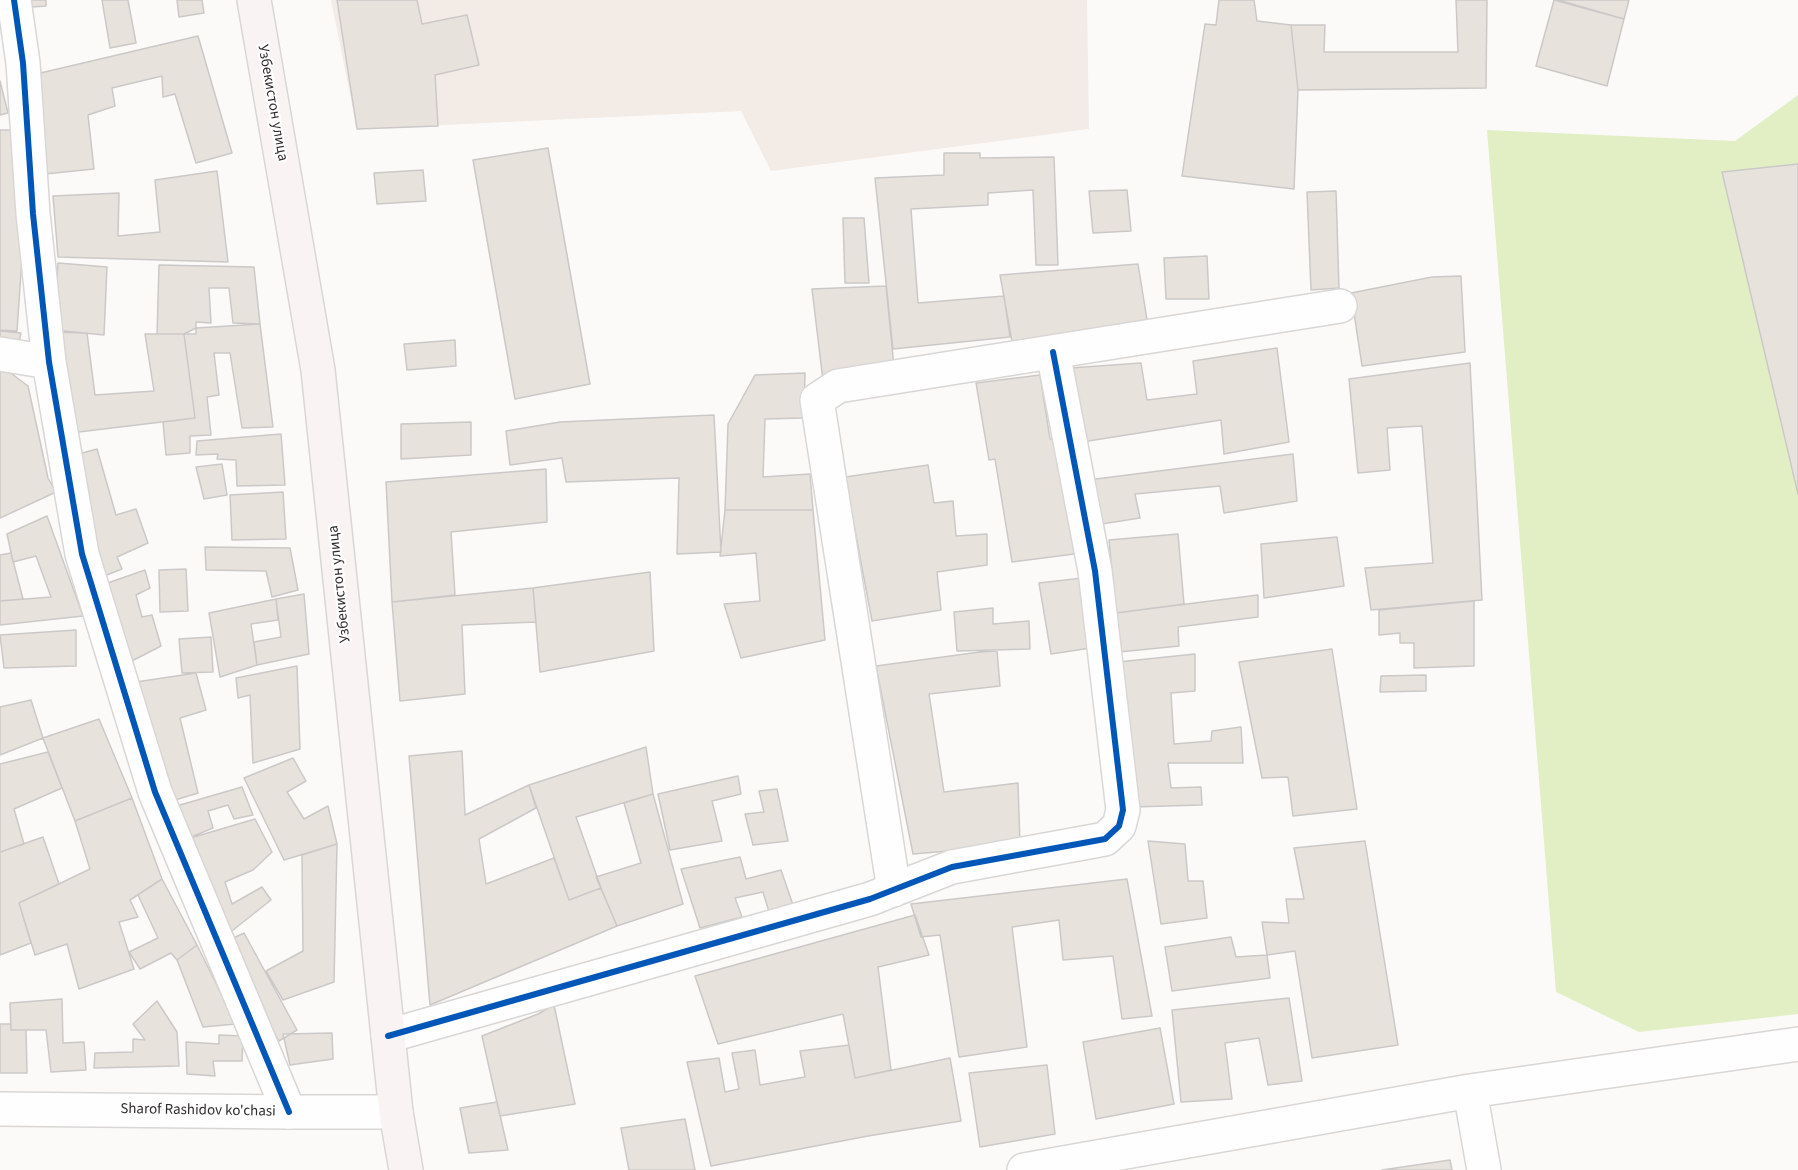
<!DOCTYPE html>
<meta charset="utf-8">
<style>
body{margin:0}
canvas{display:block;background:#fcfaf8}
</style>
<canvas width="1798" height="1170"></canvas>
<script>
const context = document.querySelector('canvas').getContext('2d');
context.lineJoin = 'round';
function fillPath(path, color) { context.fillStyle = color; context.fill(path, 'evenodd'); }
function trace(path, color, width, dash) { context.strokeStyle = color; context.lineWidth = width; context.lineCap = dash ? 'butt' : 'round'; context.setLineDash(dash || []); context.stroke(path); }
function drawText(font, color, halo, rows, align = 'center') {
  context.font = font + ' "Source Sans 3",sans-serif'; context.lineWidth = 4.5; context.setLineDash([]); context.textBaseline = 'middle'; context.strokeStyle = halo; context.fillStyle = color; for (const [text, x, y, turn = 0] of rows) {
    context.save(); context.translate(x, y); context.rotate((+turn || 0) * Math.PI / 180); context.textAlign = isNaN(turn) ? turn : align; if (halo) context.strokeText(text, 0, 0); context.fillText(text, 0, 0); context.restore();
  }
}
const built = new Path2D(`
 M331,0H1087L1089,129L771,171L741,111L357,129Z`);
const green = new Path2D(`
 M1798,95V1014L1639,1032L1556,992L1487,130L1735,141Z`);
const building = new Path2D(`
 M17,0H46V6L17,8Z
 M102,0H128L136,43L110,48Z
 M177,0H202L204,13L179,17Z
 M337,0H417L422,24L467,15L479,65L435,75L438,126L357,129Z
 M1219,0H1254L1257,21L1291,25L1298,90L1294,189L1182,176L1205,24L1216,25Z
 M1456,0H1487L1486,88L1298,90L1291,25H1325L1324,52H1458Z
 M1554,0L1624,19L1607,86L1536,66Z
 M1558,0H1629L1624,19Z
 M198,36L232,153L196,163L175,94L163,97L162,76L112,88L115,106L88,115L94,169L45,174L32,75Z
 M0,81L8,113L0,115Z
 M0,130H16L26,199L17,331L0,330Z
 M548,148L590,384L515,399L473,160Z
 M944,153H980V158L1054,157L1058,265H1036L1033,190L988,193V205L911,209L918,303L1004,296L1010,337L893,349L875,178L944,175Z
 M1798,164V494L1722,172Z
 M423,170L426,201L377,204L374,173Z
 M217,171L228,262L58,257L53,196L119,193L118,236L160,232L155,180Z
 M1127,190L1131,231L1093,233L1089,191Z
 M1336,191L1339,288L1311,290L1307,192Z
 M843,218H864L869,283H845Z
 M1207,256L1209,299H1166L1164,258Z
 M58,263L107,267L104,335L54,330Z
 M1138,264L1149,332L1013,347L1000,275Z
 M159,265L254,267L260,324L233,323L229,288H209L211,323L196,322V334H157Z
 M1461,276L1465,352L1362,366L1351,293L1432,277Z
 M886,286L895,377L823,381L812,289Z
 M260,324L273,427L242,428L230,353H214L219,395L207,397L211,435L190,436V453L166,455L163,422L195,418L184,334L196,328Z
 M0,331L21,333L17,352L0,348Z
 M50,332L87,333L95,395L154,391L145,334H184L195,418L62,434Z
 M455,340L456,366L407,370L404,344Z
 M1277,348L1289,442L1224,454L1221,420L1082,442L1070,368L1141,363L1147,400L1197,394L1193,361Z
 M1470,363L1482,600L1371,610L1365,568L1433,563L1422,426L1387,428L1390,470L1358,473L1349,379Z
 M0,368H4L28,386L48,478L56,492L0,518Z
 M805,373L804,418L765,419L763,477L810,474L813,510H725L728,424L755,375Z
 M1040,375L1050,439H1061L1082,553L1012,562L995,459L989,460L976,383Z
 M714,415L721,552L677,554L679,478L566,482L562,458L510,465L506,431L560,422Z
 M471,422V455L401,459V424Z
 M281,434L285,485L237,486L236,460L217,459L218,454L196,455L197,441Z
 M97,449L116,515L136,509L148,543L117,557L122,569L99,578L64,458Z
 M1293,454L1297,501L1224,513L1220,486L1135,494L1140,518L1095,525L1088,480Z
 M222,464L227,495L204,499L196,467Z
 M928,465L934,503L953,501L956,536L987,534V565L937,572L941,610L872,621L845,477Z
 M546,469L547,522L451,532L455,595L392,602L386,482Z
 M283,492L286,539L232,540L230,495Z
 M725,510H813L825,640L741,658L724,604L760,601L756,553L720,556Z
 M47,516L83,616L0,625V601L51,597L36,556L13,562L7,534Z
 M1178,534L1184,604L1116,613L1109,540Z
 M1337,537L1344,586L1264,598L1261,544Z
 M205,547L290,548L298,590L272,597L266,571L206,570Z
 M11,553L23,599L0,601V555Z
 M186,569L188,611L160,612L159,570Z
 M145,570L150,588L136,595L142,617L152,615L161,646L128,663L102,585Z
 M650,572L654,651L540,672L533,588Z
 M1091,577L1104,646L1051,654L1039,583Z
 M533,588L536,622L462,625L465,694L400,701L392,602Z
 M304,594L309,654L257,665L254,642L281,637L276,599Z
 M1258,595V617L1178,627L1179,646L1119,652L1116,613Z
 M276,599L278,620L251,624L257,665L220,677L209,613Z
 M1474,601V666L1414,668V643H1400V633L1379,635V610Z
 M993,608V624L1029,621L1030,649L957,651L954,612Z
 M76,630V666L4,668L0,635Z
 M211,637L213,672L182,673L179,639Z
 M1332,649L1357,809L1293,816L1288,777L1262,778L1239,662Z
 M997,651L1000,686L929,694L944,792L1018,783L1020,845L913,854L876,666L980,652Z
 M1195,654V691L1171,693L1174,744L1211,741L1212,731L1241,727L1243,763H1168L1171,788L1201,787L1202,805L1133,807L1118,662Z
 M297,666L300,749L253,763L250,695L238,698L236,678Z
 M196,673L206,710L180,718L198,793L172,801L136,682Z
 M1426,675V691L1380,692L1381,676Z
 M31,700L43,738L0,755V707Z
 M99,719L132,798L75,821L43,738Z
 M646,747L653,794L576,817L601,888L569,900L529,785Z
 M462,751L465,815L529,785L536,808L479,839L486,884L554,858L569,900L601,888L617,926L430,1005L409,756Z
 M48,752L62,788L14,809L24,844L0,852V764Z
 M293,758L306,781L287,792L304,819L328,806L337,844L284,860L244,778Z
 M738,776L741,794L712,801L722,841L670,850L658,794Z
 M242,787L253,815L234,819L228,805L208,811L213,828L184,840L173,807Z
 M777,789L788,841L753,845L745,814L764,812L759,791Z
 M653,794L683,904L617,926L596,877L641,863L624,803Z
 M132,798L162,879L130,900L138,917L119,922L134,969L79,989L67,944L35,955L19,903L90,869L75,821Z
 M255,819L272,852L253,870L225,882L232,904L262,887L271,900L223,938L184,840Z
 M43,837L59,884L19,903L31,943L0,955V852Z
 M1148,841L1185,844L1188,881H1203L1207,918L1161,924Z
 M1365,841L1398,1045L1312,1058L1295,951L1267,955L1262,922L1289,923L1286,899H1304L1294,848Z
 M337,844L334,982L283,1000L266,971L303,951L302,855Z
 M740,857L746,879L781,870L794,908L770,915L763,892L735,898L742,917L700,928L681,869Z
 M162,879L197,945L177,960L171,953L140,969L129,952L158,938L138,895Z
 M1127,879L1152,1016L1122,1019L1113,956L1063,960L1059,920L1012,927L1027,1047L959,1057L940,935L921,937L911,904Z
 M915,915L929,955L878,967L891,1070L855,1078L843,1014L718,1044L695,976Z
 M244,933L297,1030L279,1041L223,943Z
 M1231,937L1236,957L1267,955L1270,978L1172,991L1165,947Z
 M197,945L236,1024L203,1027L177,960Z
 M1289,998L1302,1081L1268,1085L1259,1038L1225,1043L1232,1099L1181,1102L1172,1010Z
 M62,999L63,1043L84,1042L86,1070L51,1072L46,1030H11L10,1003Z
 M157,1001L177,1032L179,1066L94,1068L95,1053L133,1052V1039L145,1040L133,1024Z
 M554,1005L575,1104L500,1116L482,1036L538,1014Z
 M0,1024H11V1030H26L27,1073H0Z
 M1160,1028L1174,1104L1096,1119L1083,1042Z
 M332,1033L333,1059L290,1065L283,1034Z
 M219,1035L243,1036L242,1061H213L215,1076L187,1074L186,1042L219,1044Z
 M849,1045L855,1078L950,1058L961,1121L868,1136L711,1166L687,1062L719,1058L725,1092L739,1089L732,1053L755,1050L760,1085L805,1077L800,1051Z
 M1047,1065L1055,1134L980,1147L969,1073Z
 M497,1102L508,1150L469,1153L460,1108Z
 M685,1119L695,1170H629L621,1128Z
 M1450,1160L1452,1170H1382Z`);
const minor = new Path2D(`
 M14,0L23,63L33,214L49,362L82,554L155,792L289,1112
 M0,354L49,362
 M894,890L817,400L838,386L1340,306
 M388,1036L870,899L952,867L1105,839L1119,826L1123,810L1095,571L1053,352
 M1470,1091L1484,1170
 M1024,1170L1470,1091L1798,1044`);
const tertiary = new Path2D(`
 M0,1109L289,1112H396`);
const secondary = new Path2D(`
 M254,0L318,370L396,1112L406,1170`);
const cycleway = new Path2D(`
 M14,0L23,63L33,214L49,362L82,554L155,792L289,1112
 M388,1036L870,899L952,867L1105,839L1119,826L1123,810L1095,571L1053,352`);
const streetNames = [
 ["Узбекистон улица",272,103,80],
 ["Узбекистон улица",340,584,-96],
 ["Sharof Rashidov ko'chasi",198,1111,1]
];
fillPath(built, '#f2ebe6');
fillPath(green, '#e2efc4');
fillPath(building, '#e8e2dd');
trace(building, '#cbc9c8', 1.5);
trace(minor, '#d9d7d6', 36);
trace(tertiary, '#d9d7d6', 36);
trace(secondary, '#d9d7d6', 36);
trace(minor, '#fffefe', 33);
trace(tertiary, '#fffefe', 33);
trace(secondary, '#f9f4f3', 33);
trace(cycleway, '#0057b8', 6);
drawText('15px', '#2f2d2c', '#fff', streetNames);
</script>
